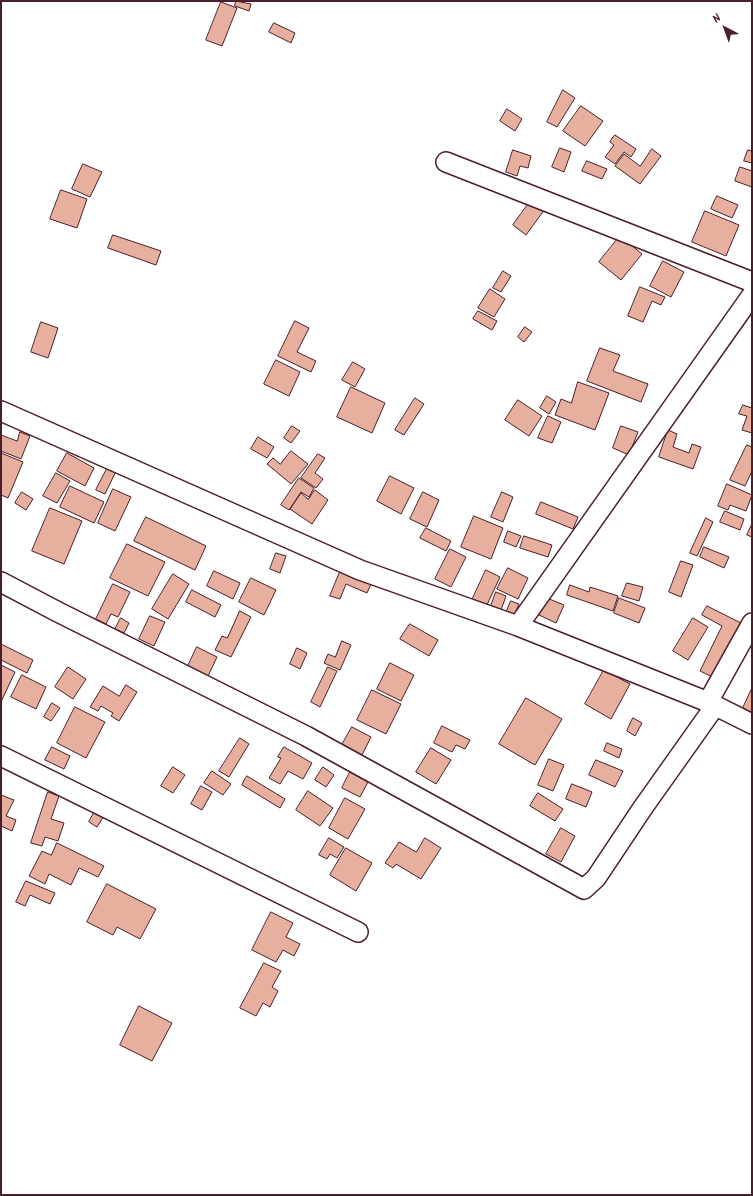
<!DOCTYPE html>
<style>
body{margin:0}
#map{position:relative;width:753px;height:1196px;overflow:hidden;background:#fff;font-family:Kalam,sans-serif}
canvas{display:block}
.frame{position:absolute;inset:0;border:2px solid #4a1f2b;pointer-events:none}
.north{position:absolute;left:705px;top:8px;width:40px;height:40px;-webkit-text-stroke:3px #fff;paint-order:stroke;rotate:319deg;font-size:11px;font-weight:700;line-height:16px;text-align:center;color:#4a1f2b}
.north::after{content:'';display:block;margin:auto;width:14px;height:18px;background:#4a1f2b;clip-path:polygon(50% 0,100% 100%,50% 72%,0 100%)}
</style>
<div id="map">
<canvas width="753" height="1196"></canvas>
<div class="frame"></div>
<div class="north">N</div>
</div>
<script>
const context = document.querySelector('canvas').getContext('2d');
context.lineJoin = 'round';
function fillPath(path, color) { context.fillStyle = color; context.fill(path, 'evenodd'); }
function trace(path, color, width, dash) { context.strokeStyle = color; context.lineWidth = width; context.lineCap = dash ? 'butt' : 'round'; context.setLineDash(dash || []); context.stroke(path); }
const building = new Path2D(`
 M236,1L251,4L249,11L235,6Z
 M221,2L237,8L222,46L206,40Z
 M274,23L295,33L291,43L269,32Z
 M563,90L575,98L557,127L547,122Z
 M581,106L603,121L585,146L563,131Z
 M507,109L522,119L515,131L500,121Z
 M615,135L636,149L631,157L624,152L615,164L605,157L614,145L610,142Z
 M560,148L571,152L564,172L552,167Z
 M652,149L661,156L640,184L615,166L624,154L640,166Z
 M513,150L531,156L528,168L520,166L517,176L506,172Z
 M748,150L752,151V163L744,161Z
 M587,161L607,169L602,179L582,171Z
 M83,164L102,172L90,197L72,189Z
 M740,167L752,171V187L735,181Z
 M61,190L87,199L77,228L50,219Z
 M717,196L738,205L732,218L711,209Z
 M532,199L545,209L526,235L513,225Z
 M705,211L739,225L726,256L692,242Z
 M113,235L161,251L156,265L108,248Z
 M620,236L642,254L621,280L599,262Z
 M663,261L684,272L671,297L650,286Z
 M503,271L511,276L501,292L493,288Z
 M640,287L665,297L661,305L652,301L643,322L628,316Z
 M490,289L505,299L494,317L478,308Z
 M478,311L497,321L492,330L473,319Z
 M295,321L309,328L297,352L316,361L311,372L278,356Z
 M41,322L58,328L48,358L31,352Z
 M525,327L532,332L524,342L518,337Z
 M600,348L620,355L613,371L648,384L641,402L587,381Z
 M276,360L300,372L289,396L264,384Z
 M353,362L365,369L355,387L342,380Z
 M578,382L609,393L595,430L555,415L561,399L571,403Z
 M351,387L385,403L372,433L337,417Z
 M547,396L556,402L549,414L540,408Z
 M415,398L424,404L404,435L395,430Z
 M518,400L542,416L529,436L505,420Z
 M743,405L752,408V433L742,430L747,416L739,414Z
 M548,416L561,422L552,443L538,438Z
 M292,426L300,431L291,443L284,438Z
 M621,426L638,432L629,455L613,448Z
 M668,430L677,434L673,447L689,453L692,444L701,447L693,469L659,457Z
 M20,432L30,436L21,459L1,451V435L17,441Z
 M258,437L274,447L267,458L251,449Z
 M747,445L752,447V471L745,486L730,480Z
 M291,451L308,464L291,484L267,464L273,458L280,464Z
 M1,453L23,462L8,498L1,495Z
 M67,453L94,468L85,486L57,471Z
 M318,454L325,458L315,473L323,479L316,488L301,478Z
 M109,465L117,469L105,494L96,490Z
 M56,473L70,481L57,503L43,496Z
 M390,476L414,488L401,514L377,501Z
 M299,478L314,488L309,497L301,492L289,510L281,505Z
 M727,484L752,495L746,511L730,505L728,510L718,506Z
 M70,486L104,502L94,523L60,507Z
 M113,489L131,497L115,531L98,523Z
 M315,490L328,500L312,524L290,509L301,493L308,499Z
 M22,492L33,499L26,510L15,503Z
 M423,492L439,500L427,527L410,519Z
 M502,492L513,497L503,522L491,517Z
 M541,502L578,517L573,529L536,514Z
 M50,508L82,521L64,564L32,551Z
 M725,511L744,519L740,530L720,522Z
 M474,516L503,528L491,559L461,547Z
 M146,517L206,546L195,570L134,541Z
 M706,518L713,522L697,556L690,553Z
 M752,524V537L747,535Z
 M426,528L451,541L446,551L420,538Z
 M508,531L521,536L516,547L504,542Z
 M524,536L552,545L548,557L520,548Z
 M127,544L165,562L148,596L110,578Z
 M704,547L729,557L724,568L700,557Z
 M450,549L466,557L451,587L435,579Z
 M276,553L286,556L280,573L270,569Z
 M681,561L693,565L681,597L669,592Z
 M508,568L528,578L518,599L497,589Z
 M486,570L500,577L486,607L472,600Z
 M214,571L240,583L233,599L207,586Z
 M340,572L371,584L367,593L346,584L340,599L330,596Z
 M173,574L189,584L168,619L152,609Z
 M251,578L276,590L264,615L239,602Z
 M627,583L643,587L639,601L622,596Z
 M113,584L130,592L118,617L111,614L106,624L96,619Z
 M570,585L589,592L590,587L618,596L613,611L567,595Z
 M192,590L221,605L215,617L186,602Z
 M496,592L506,596L500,613L490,609Z
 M547,598L564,605L556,623L539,615Z
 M619,598L645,608L639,623L614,613Z
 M511,601L519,604L514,616L506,613Z
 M707,606L743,624L715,678L700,671L722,626L702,615Z
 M240,611L251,617L231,657L215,650L222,636L227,638Z
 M150,616L165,622L154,646L139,639Z
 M121,618L129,623L124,633L115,629Z
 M693,618L708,627L688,660L673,651Z
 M410,624L438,640L429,656L400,639Z
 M342,641L351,645L340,670L324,663L328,654L335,657Z
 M1,644L33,660L27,673L1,660Z
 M197,647L217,657L208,676L188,666Z
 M297,648L307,653L300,669L290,664Z
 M390,663L414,675L401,701L377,689Z
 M1,665L15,672L1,702Z
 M68,667L86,679L73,699L55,687Z
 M328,667L337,671L320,707L311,702Z
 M604,670L630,684L611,719L585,704Z
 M22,675L46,687L36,709L11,697Z
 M126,685L137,692L119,721L111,716L113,713L101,706L98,711L90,707L103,686L119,696Z
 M752,688V713L743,708Z
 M372,690L401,704L386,734L357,720Z
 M526,698L562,719L535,765L499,744Z
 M52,703L60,708L51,721L44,717Z
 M75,707L105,722L86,758L57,743Z
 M633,718L642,723L635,736L627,731Z
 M442,726L470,740L465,749L456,745L452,752L434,743Z
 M352,727L371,737L362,755L342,745Z
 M240,738L249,744L229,777L219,771Z
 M607,743L622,749L619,758L604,751Z
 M52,747L70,756L64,769L45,760Z
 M284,747L312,763L303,779L288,771L280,784L269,778L281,758L278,757Z
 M431,748L451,760L436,784L416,772Z
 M549,759L564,765L553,791L538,785Z
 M596,760L623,771L615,787L589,775Z
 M173,767L185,775L173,793L161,786Z
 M323,767L334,775L326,787L315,780Z
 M212,771L231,784L223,795L204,783Z
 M350,772L368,782L360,797L342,788Z
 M247,776L285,799L280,808L242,785Z
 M572,784L592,792L586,807L566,799Z
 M201,786L212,792L202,810L191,804Z
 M308,791L333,808L320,826L296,810Z
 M48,792L59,796L51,819L64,823L58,841L45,837L42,846L31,843Z
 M538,793L563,809L555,821L530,806Z
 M1,795L14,800L6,816L16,820L12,831L1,826Z
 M345,798L365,809L348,839L329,828Z
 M96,809L105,814L97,827L89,822Z
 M561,828L575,836L561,862L546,854Z
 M329,838L344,847L337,858L330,854L327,859L319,855Z
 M425,838L441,848L421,879L396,864L393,868L385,863L399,842L416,852Z
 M57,843L104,866L98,877L79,868L71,885L49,874L45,884L29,876L42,851L51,855Z
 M346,848L372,863L356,891L330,875Z
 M26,881L55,893L50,904L30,895L25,906L16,902Z
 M107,884L156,909L140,939L117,927L113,935L87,922Z
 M271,912L293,923L286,937L300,944L294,956L283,950L276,962L252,950Z
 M264,963L281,971L272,987L278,991L270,1007L263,1003L256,1016L240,1008Z
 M139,1006L172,1023L152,1061L120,1045Z`);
const street = new Path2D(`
 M446,162L752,282
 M1,411L360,570L518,626L708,702L752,724
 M1,582L58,612L306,736L584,889L596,878L642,809L715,706
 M518,626L752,295
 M708,702L752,623
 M1,756L358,932`);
fillPath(building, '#e7af9d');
trace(building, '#4a1f2b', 1);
trace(street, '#4a1f2b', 22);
trace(street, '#fff', 19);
</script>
